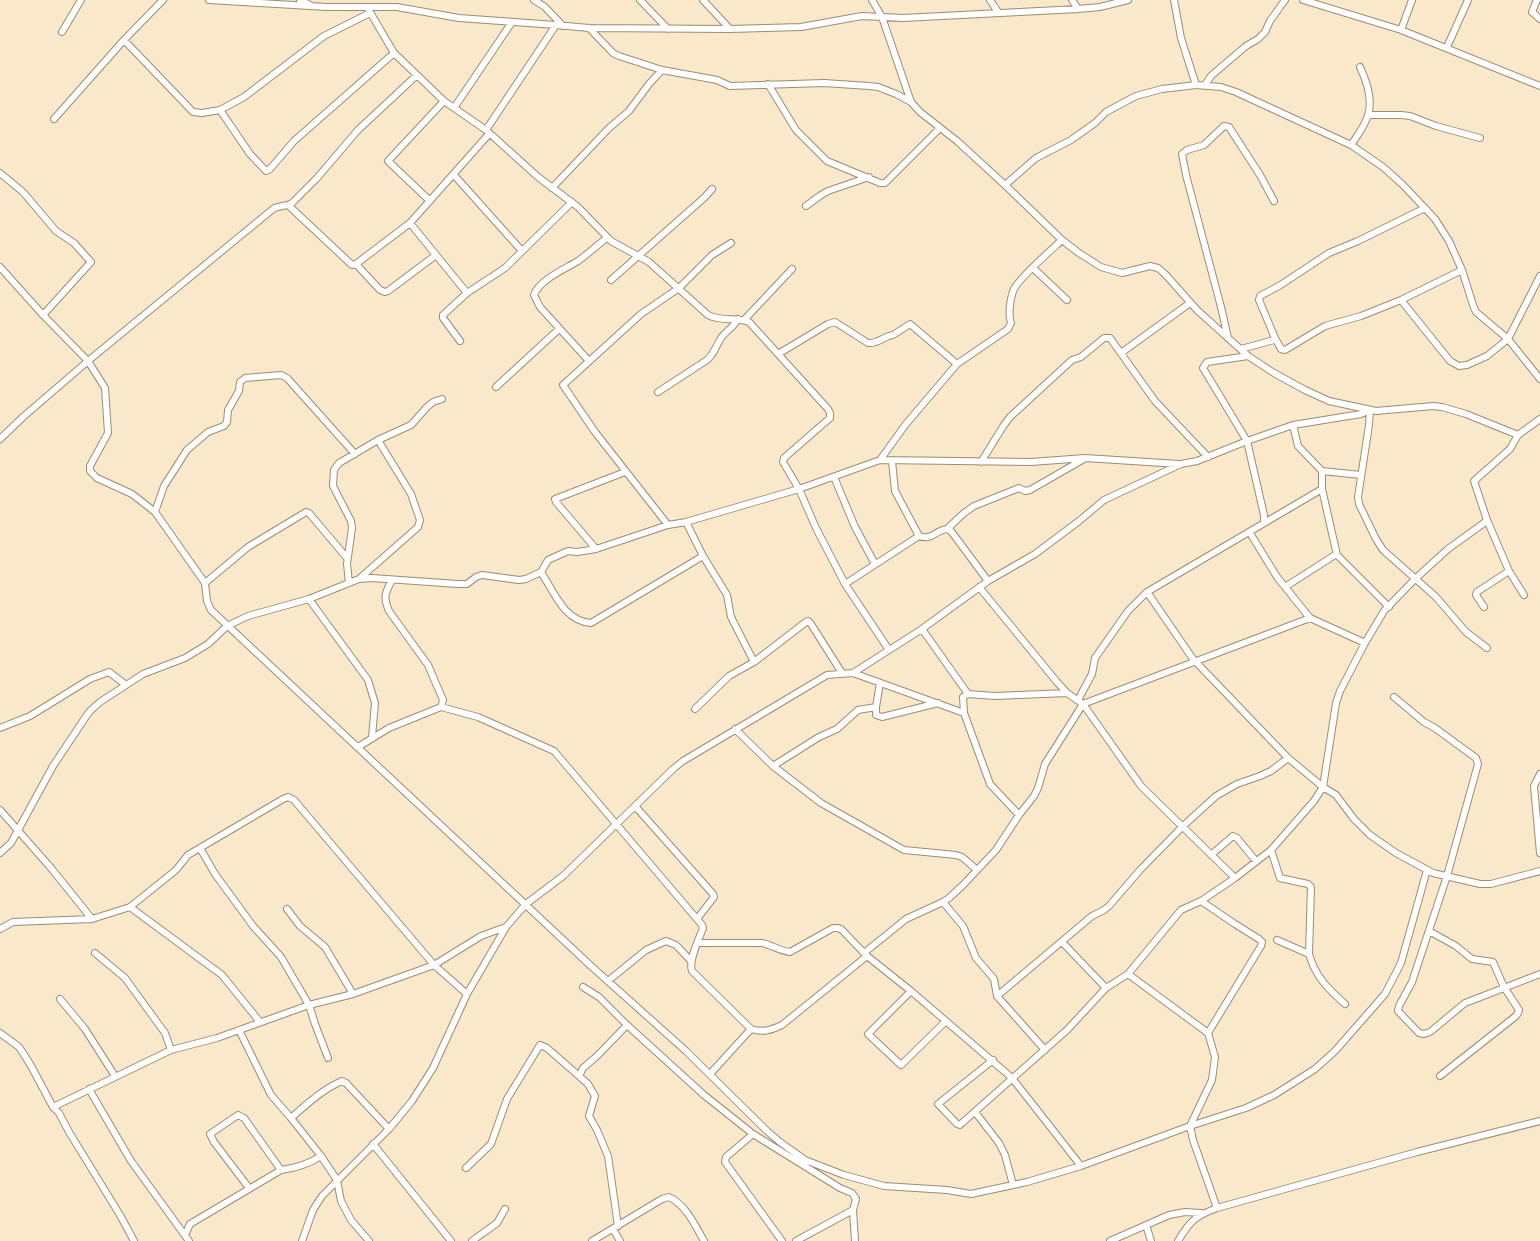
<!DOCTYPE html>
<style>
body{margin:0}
canvas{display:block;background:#fae8cb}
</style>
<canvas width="1540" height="1241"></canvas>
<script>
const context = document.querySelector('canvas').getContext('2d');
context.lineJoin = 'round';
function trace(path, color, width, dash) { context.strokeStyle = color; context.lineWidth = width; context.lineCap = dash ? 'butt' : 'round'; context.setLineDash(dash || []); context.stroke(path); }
const street = new Path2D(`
 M163,0L124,40L193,112L202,113L220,110L244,97L324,36L370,13
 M209,0L327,7H397L459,18L556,25L589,28L730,29L801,27L862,16L903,18L1078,9L1100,7L1128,0
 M300,0L310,5
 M534,0L545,7L563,26
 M640,0L668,29
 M703,0L730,29
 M872,0L882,17L911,102L920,112L957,141L1005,185L1062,240L1079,253L1101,267L1122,273L1150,266L1158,268L1165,274L1197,310L1248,356L1274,373L1305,390L1329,401L1376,411L1433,406L1442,407L1466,414L1518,435L1540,419
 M990,0L998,12
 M1072,0L1078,9
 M1174,0L1181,38L1196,85
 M1303,0L1401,30L1540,86
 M1537,0L1532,12L1540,19
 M367,7L394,53L444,101L486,130L538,177L578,207L611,241L649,262L708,315C721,322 736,317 749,322L828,409L830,413V418L784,458L783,462L799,489L816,528L845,584L889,650
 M589,28L613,53L619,56L662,70L717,80L730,86L824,83L869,86L878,87L896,94L911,102
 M1401,30L1412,0
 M62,32L81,0
 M1447,47L1468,0
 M768,84L796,130L827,161L880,183H885L940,128
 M1205,85L1211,76L1226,63L1246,46L1258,39L1265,32L1270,21L1285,0
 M454,108L512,22
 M220,110L250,154L266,171L270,169L294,141L394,53
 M1368,115H1401L1410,116L1436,126L1480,138
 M54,119L124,40
 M486,130L556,25
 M1351,145C1357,136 1365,126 1368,115C1373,100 1367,82 1360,67
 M0,173L23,192L56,231L74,243L91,262L43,315
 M454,175L522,251
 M1005,185L1036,158L1071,140L1095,123L1106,112L1136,96L1162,89L1196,85L1221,87L1236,92L1351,145L1383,167L1403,185L1435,219L1449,241L1462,270L1473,305L1476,312L1508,339L1540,379
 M552,188L609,128L629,111L649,84L662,70
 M430,201L388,161L444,101
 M288,205L352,265L356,264L410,223L489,134
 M806,206L821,195L828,191L869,177
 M1425,208L1358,241L1329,253L1279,286L1260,296L1259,300L1275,338L1281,349L1285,350L1325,326L1361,316L1401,300L1462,270
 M410,223L467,293
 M356,264L380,290L385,292L388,291L436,255
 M0,267L43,315L88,361L105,388L108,433L90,466V471L97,478L132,494L155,512L205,583L207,601L211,610L591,966L686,1051L767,1131L780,1142L805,1160L844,1175L884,1186L947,1190L971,1194L1027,1182L1081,1166L1190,1126L1246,1108L1274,1095L1315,1069L1335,1051L1385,994L1401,963L1427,870
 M1033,268L1067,300
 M611,280L705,197L712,189
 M1401,300L1450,361L1459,366L1467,365L1487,356L1508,339L1540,276
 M744,320L792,269
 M1228,338L1221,307L1186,175L1182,154L1187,150L1204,145L1224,126L1229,127L1260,175L1274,201
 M460,341L443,318V315L467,293L505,268L572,202
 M1241,349L1274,340L1275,338
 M1121,353L1190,303
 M778,354L828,324L835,322L868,343C878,344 884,336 893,335L910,324L957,364
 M1248,356L1207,362L1203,368L1247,441L1264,515V522
 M589,361L540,307L534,295C539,280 565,269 578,261C588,254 597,245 607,238
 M496,387L559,329
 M658,392L707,360C714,354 716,346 721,338C726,331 734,327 738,319
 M1293,425L1298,446L1322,471L1361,475
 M0,439L23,417L88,361L273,209C279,205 286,207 292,203L317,178L358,130L417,75
 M880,460L906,424L957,364L1008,329L1011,323C1008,315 1010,298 1014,289C1020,277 1050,251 1062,240
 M892,461L895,491L919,536C933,541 935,530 947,529L964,513L974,506L1019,488L1025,491L1030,490L1084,459
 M981,462L1004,425L1010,417L1072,360L1081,357L1104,338H1110L1155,401L1208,457
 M1322,471V489L1337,555L1389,607
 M834,477L855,527L875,564
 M155,512L164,486L187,450L208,432L224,426L227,422L228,410L239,391L240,382L245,378L281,375L287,378L355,454
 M1487,520L1509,571L1524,595
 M686,522L703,556L727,595L731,617L754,662
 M668,525L595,432L563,385L641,314L679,288L712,255L731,243
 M947,529L951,531L988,581
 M1250,533L1277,577L1310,618L1365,643
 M596,549L556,502L555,499L625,472
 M541,572C554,592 564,621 591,623L703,556
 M359,579L418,527L420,520L411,494L378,440
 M392,580C385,593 383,597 389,611L428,665L443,700L441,707
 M205,583L248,547L306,512L309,513L347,558
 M349,583L347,564L352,528L351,521L333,486L334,470L339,463L378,440L411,425L427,407L433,402L442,399
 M845,584L919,536
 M979,587L1057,682L1067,693L1083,704L1141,786L1235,878
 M1285,587L1335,555H1337
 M1147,592L1193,659L1288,758L1323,787L1336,795L1354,819L1370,835L1396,853L1433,873L1480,884H1491L1540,871
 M309,599L368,680L375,703L372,737
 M1484,607L1476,595L1477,592L1509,571
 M922,629L968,694
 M853,673L964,713
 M880,683L876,707V715L882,717L938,703
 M1394,697L1424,722L1435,728L1476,758L1478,764L1447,876L1412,982L1399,1006L1398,1011L1419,1033L1424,1034L1430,1032L1465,1003L1540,974
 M1078,700L1092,674L1095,658L1128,611L1147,592L1322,489
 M695,709L729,676L754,662L806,622L808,621L811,624L842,673
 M0,728L30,716L90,679L109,672L126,685
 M735,729L773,766L821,803L904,850L956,855L962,857L977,870
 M358,747L389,728L441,707L478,717L554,751L702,925L703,928C699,939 688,961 692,971L751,1029C763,1033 771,1030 782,1025L867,956
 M773,766L819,737L837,729L858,710L876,707
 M1540,774L1534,786L1540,853
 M635,806L713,894L714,897L697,919
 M0,810L51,868L92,919
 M1019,815L990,784L964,713L963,697L968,694L995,696L1067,693
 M200,848L215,874L253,926L281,957L309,1005L315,1024L328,1058
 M1271,850L1314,801L1323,787L1336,703L1340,691L1365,643L1384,611L1415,579L1448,549L1484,523L1487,520L1474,481L1510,449L1518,435
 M0,853L11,843L53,766L89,712L100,702L143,674L185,658L208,644L227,626L248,616L309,599L359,579L372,578L458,584H467L476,577L482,575L519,580L526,579L541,572L548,560L568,551L577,552L596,549L668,525L686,522L799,489L880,460L1031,462L1085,458L1179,464
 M1211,855L1233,836L1237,838L1256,861
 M1201,901L1235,924L1259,939L1262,942L1261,946L1208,1033
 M943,902L963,926L976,958L994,979L997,996L1045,1050
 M130,907L222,975L260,1022
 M287,909L300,926L325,947L353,994
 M0,929L13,922L92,919L130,907L176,870L188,855L283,799L288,797L294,800L434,965L467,994
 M1429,931L1456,946L1472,959L1493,962L1504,987L1519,1010L1518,1013L1516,1016L1440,1076
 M1277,940L1309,954
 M1062,942L1106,988
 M698,943H762C772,945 780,951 790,952L833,928H837L841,929L867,956L911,991L1012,1078L1081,1166
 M95,953L125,978L165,1033L171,1050
 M864,953L906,919L943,902L949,898L963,885L996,850L1019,815L1034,796L1038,788L1045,764L1083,704L1310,618
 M1128,974L1208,1033L1215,1057L1212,1080L1190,1126L1193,1140L1217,1208
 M608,981L646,950L666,941L676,945L691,961
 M583,987L599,997L627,1025L704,1095L753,1134L840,1188L852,1193L856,1199L853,1210L855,1241
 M911,991L868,1034L901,1065L946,1021
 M997,996L1092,916L1104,910L1109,906L1140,870L1183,826L1216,796L1237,784L1260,776L1271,771L1288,758
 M60,999L85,1029L115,1076
 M239,1030L271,1095L291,1118L321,1156L337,1180L341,1201L351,1220L369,1241
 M0,1033L19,1047L30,1064L53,1107L59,1113L69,1132L120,1215L134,1241
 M993,1060L938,1104L957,1124L960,1125L962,1123L1067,1030L1106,988L1128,974L1181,910L1201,901L1235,878L1271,850L1280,878L1308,884L1311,887L1309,954C1315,976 1328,989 1345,1004
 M710,1074L751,1029
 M89,1089L131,1161L189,1241
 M53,1107L171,1050L217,1038L309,1005L353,994L434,965L481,936L506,927
 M975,1112L999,1143L1005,1155L1013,1185
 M291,1118C307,1104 323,1089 342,1081L346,1083L389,1129
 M753,1134L726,1157L725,1162L782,1241
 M373,1144L451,1241
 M466,1168L491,1144L507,1099L540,1045L547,1048L579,1076
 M281,1170C296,1168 309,1164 321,1156
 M1146,1225L1151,1241
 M618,1226L608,1156L597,1130L589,1116L595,1096L588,1084L579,1076L583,1068L597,1056L627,1025
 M613,1229L620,1241
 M185,1235L190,1224L281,1170L244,1118L238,1115L210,1134L214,1142L249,1188
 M302,1241L313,1210L322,1196L389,1129L412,1101L433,1068L467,994L506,927L526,904L563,876L673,769L683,761L827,675L853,673L922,629L988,581L1035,554L1079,521L1104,500L1181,464L1197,461L1247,441L1293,425L1361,414L1370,410L1369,425L1358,497L1359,504L1376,539L1383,550L1436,597L1466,632L1487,648
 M472,1241L497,1223L505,1209
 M592,1241L662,1199L669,1197C686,1205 695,1225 704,1241
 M796,1241L853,1210
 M1110,1241L1169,1215L1185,1212L1201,1213
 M1178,1241C1190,1221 1195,1216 1217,1208L1417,1152L1540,1121`);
trace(street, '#9c8c72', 8);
trace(street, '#fff', 6);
</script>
